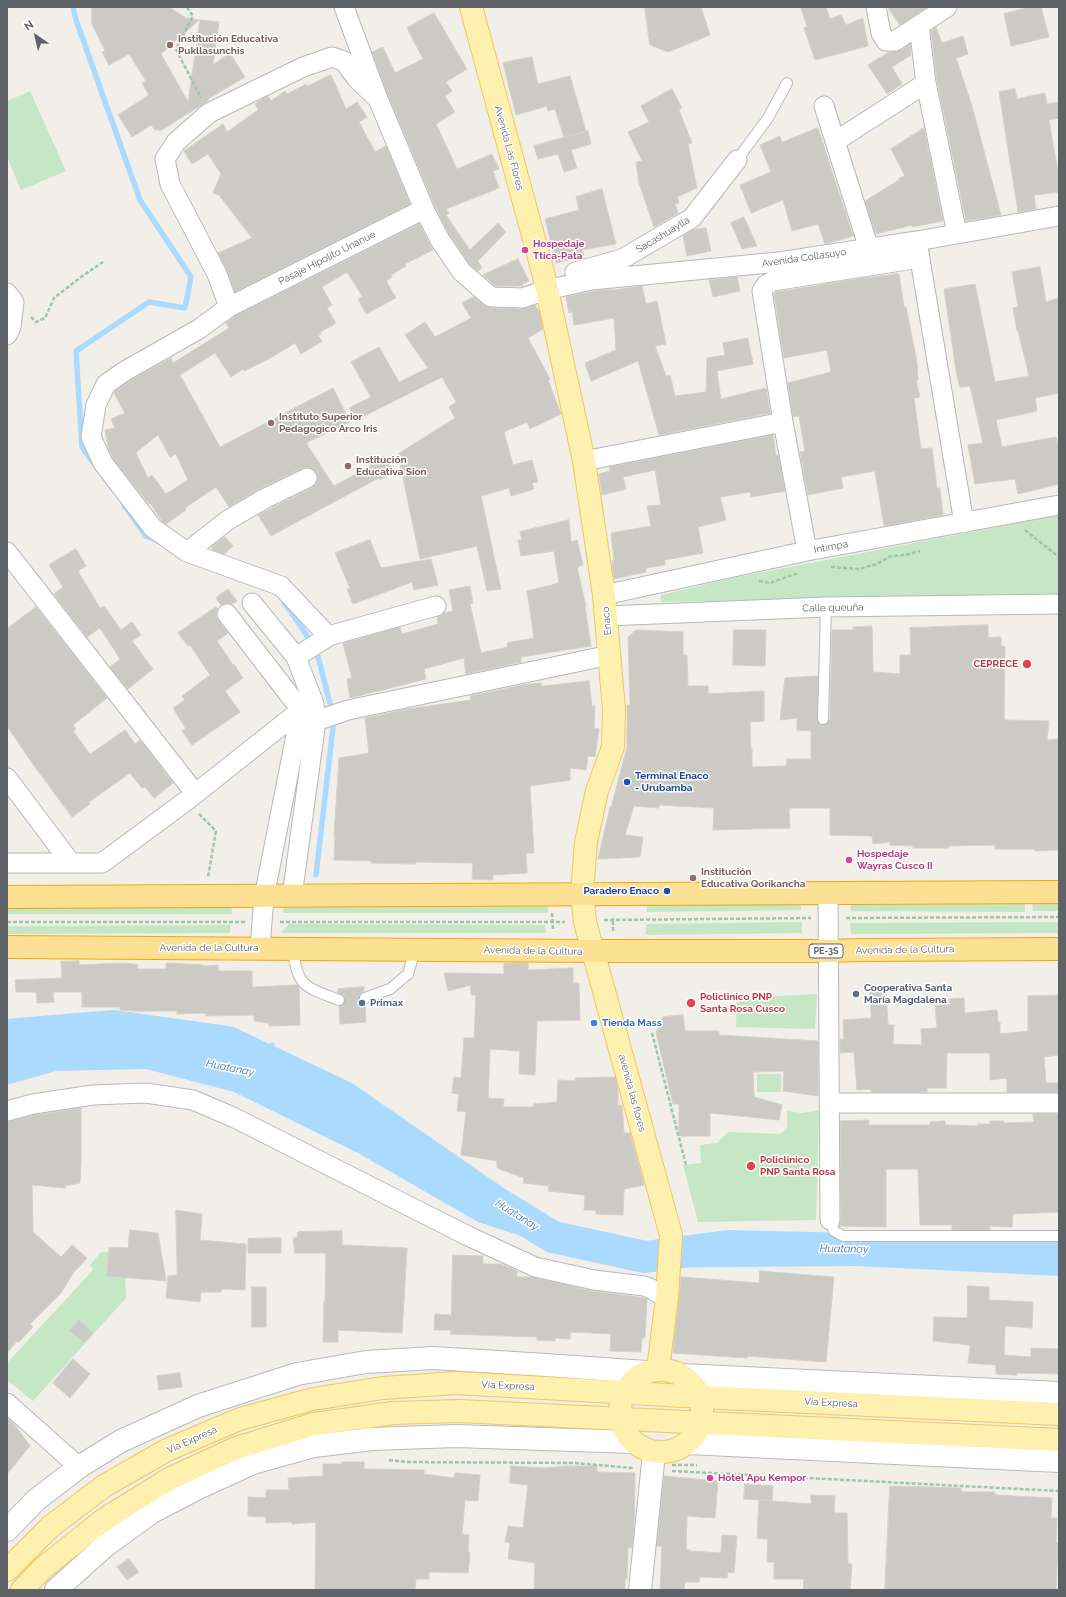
<!DOCTYPE html>
<meta charset="utf-8">
<style>
body{margin:0}
#map{position:relative;width:1066px;height:1597px;overflow:hidden;background:#f1efe8;font-family:Raleway,sans-serif}
canvas{display:block}
.frame{position:absolute;inset:0;border:8px solid #5f6368;pointer-events:none}
.north{position:absolute;left:16px;top:16px;width:40px;height:40px;-webkit-text-stroke:3px #fff;paint-order:stroke;rotate:326deg;font-size:11px;font-weight:700;line-height:16px;text-align:center;color:#5f6368}
.north::after{content:'';display:block;margin:auto;width:14px;height:18px;background:#5f6368;clip-path:polygon(50% 0,100% 100%,50% 72%,0 100%)}
</style>
<div id="map">
<canvas width="1066" height="1597"></canvas>
<div class="frame"></div>
<div class="north">N</div>
</div>
<script>
const context = document.querySelector('canvas').getContext('2d');
context.lineJoin = 'round';
function fillPath(path, color) { context.fillStyle = color; context.fill(path, 'evenodd'); }
function trace(path, color, width, dash) { context.strokeStyle = color; context.lineWidth = width; context.lineCap = dash ? 'butt' : 'round'; context.setLineDash(dash || []); context.stroke(path); }
function drawText(font, color, halo, rows, align = 'center') {
  context.font = font + ' Raleway,sans-serif'; context.lineWidth = 3; context.setLineDash([]); context.textBaseline = 'middle'; context.strokeStyle = halo; context.fillStyle = color; for (const [text, x, y, turn = 0] of rows) {
    context.save(); context.translate(x, y); context.rotate((+turn || 0) * Math.PI / 180); context.textAlign = isNaN(turn) ? turn : align; if (halo) context.strokeText(text, 0, 0); context.fillText(text, 0, 0); context.restore();
  }
}
const green = new Path2D(`
 M30,91L66,171L21,190L7,157V101Z
 M1059,515V595L661,602V595L728,579Z
 M850,899L1025,900V912L851,911Z
 M1032,899H1059V911H1033Z
 M801,900V910L647,912V902Z
 M231,902L232,914H7V904Z
 M284,903L548,904V913H283Z
 M802,922V933L646,935V924Z
 M1059,922V933L851,934L850,923Z
 M289,924L545,925L546,933H281Z
 M230,925V933L7,934V926Z
 M817,994L815,1029L736,1027L737,998Z
 M757,1074H781V1092H757Z
 M819,1110L816,1220L698,1222L683,1165L701,1163L700,1145L717,1143L728,1132L780,1134L787,1129V1111L802,1113Z
 M101,1252L124,1253L126,1298L33,1401L7,1380V1363L93,1270L90,1265Z`);
const water = new Path2D(`
 M114,1026L228,1042L344,1097L494,1201L553,1237L645,1257L728,1246L1059,1254V1276L856,1266L620,1268L478,1222L358,1153L234,1092L146,1069L56,1071L7,1085V1035Z`);
const stream = new Path2D(`
 M73,7L76,20L140,200L191,277L185,308L149,302L76,351L82,447L94,464
 M124,505L146,536L158,541
 M284,602L316,649L334,719L316,875
 M266,1066L272,1045`);
const river = new Path2D(`
 M7,1035L114,1026L228,1042L344,1097L494,1201L553,1237L645,1257L728,1246L1059,1254`);
const building = new Path2D(`
 M92,7H169L186,18L199,20L161,54L188,102L200,20L219,22L213,65L230,53L245,77L208,99L209,100L162,130H155L151,125L132,137L118,115L149,95L142,83L146,81L129,54L109,65L102,52L105,51L92,24Z
 M645,7H701L710,35L668,52L650,45Z
 M801,7H826L830,19L841,15L846,25L863,18L868,46L815,60L804,28L807,27Z
 M888,7H927L900,25Z
 M1031,7H1041L1049,37L1011,46L1004,14Z
 M434,13L467,69L446,82L452,91L445,96L455,112L436,124L457,169L492,154L499,169L493,171L499,188L446,209L449,213L446,215L470,250L498,223L506,232L478,261L482,268L478,271L470,265L449,234L434,204L388,95L372,52L383,47L395,73L423,59L407,28Z
 M936,27L942,43L963,36L968,54L956,58L972,106L1001,215L966,221L937,81L931,31Z
 M910,44L911,55L892,67L902,84L887,94L868,65L889,52L901,50Z
 M532,57L538,84L570,76L586,131L564,137L555,109L548,111L547,106L516,115L503,63Z
 M331,75L346,109L357,102L367,117L359,122L375,152L386,146L410,204L235,292L227,270L218,253L252,238L219,195L213,193L221,174L208,154L192,164L184,151L223,124L227,132L258,110L255,104L264,98L268,96L271,101L285,91L287,94L306,84L307,86Z
 M672,89L682,108L679,110L692,143L688,144L697,188L677,197L679,203L675,204L678,213L654,227L639,183L636,162L642,161L628,132L649,122L641,106Z
 M1015,89L1017,99L1045,93L1047,104L1059,102V118L1049,120L1059,177V192L1034,195L1036,209L1018,212L999,92Z
 M818,128L853,236L825,244L818,224L792,231L783,200L751,213L740,185L771,172L760,145L780,136L782,142Z
 M924,128L943,221L912,227V225L876,234L865,201L899,180V178L905,176L891,149Z
 M588,131L591,144L571,150L577,168L564,172L558,154L538,159L534,146Z
 M602,189L616,244L582,250L584,256L556,263L545,219L579,210L576,197Z
 M744,217L757,246L742,249L731,223Z
 M419,224L433,250L405,264L406,266L391,275L392,277L386,281L396,298L366,314L358,299L363,297L347,272L322,287L332,305L327,308L336,323L320,332L321,334L318,336L322,341L301,354L295,343L267,360L244,371L243,369L231,377L215,353L180,375L220,447L333,388L350,422L306,443L334,486L371,466L370,464L384,456L394,471L380,480L379,478L345,496L271,536L258,515L312,488L316,484L318,478L317,473L313,469L307,467L302,468L259,489L229,507L216,487L185,508L186,510L166,524L162,521L150,503L149,504L114,460L108,447L105,430L115,428L111,419L125,413L114,393L115,391L131,380L171,358L173,363L229,328L226,323L235,316ZM158,435L170,457L176,454L188,480L166,494L152,475L148,478L136,453Z
 M706,228L711,251L687,256L683,236L692,230Z
 M518,259L529,281L522,284L523,286H495L483,275Z
 M1040,267L1046,302L1059,298V393L1035,398L1037,411L996,420L1002,447L1056,437L1059,450V484L1018,494L1015,479L975,484L968,445L983,443L970,386L960,387L957,377L944,289L975,284L995,382L1029,376L1018,331H1017L1013,308L1018,307L1012,272Z
 M899,274L904,307H906L917,362L918,380H916L920,397L914,398L921,449L932,448L937,488H940L943,515L884,526L875,471L841,477L843,488L808,495L800,452L805,451L799,416L793,417L788,383L831,372L827,350L784,358L774,294L777,292L856,279Z
 M737,277L740,291L713,297L709,280Z
 M642,286L646,304L657,301L666,344L655,346L666,376L670,375L675,396L706,392L707,358L725,355L723,343L748,338L753,364L717,371L721,399L766,388L770,413L659,435L638,361L591,381L585,363L616,350L614,318L574,325L572,311L569,313L566,297L593,291L613,289V290Z
 M474,297L484,305L491,308L522,309L535,305L539,311L543,329L528,338L550,379L548,380L561,414L530,429L527,422L504,432L513,465L532,460L538,482L532,483L534,489L511,496L509,488L481,496L501,589L487,591L477,546L420,559L398,454L455,418L449,407L456,402L442,377L356,420L349,408L371,397L351,362L379,347L399,382L428,368L405,335L425,322L435,337L471,318L462,303Z
 M773,435L776,456L778,455L785,491L751,497L750,492L720,497L726,520L698,527L703,553L665,560V565L646,568V572L614,579L612,561L614,560L611,533L651,526L647,506L661,505L655,470L623,477L626,489L602,495L599,474L610,471L609,467Z
 M569,520L571,542L577,540L583,565L577,567L586,606L585,607L591,646L521,657V662L466,674L464,658L424,669L426,679L350,698L347,679L352,678L343,643L400,627L402,634L438,624L437,617L444,613L453,611L449,590L470,586L473,603L470,604L481,653L508,647L507,643L534,638L527,591L559,583L554,551L521,556L518,540H522L520,532Z
 M225,537L233,546L224,554L213,550L211,547Z
 M370,540L381,568L431,559L438,585L414,590L412,582L353,604L347,589L350,588L335,553Z
 M76,549L86,566L78,571L100,608L104,606L121,630L132,622L141,635L132,641L153,669L128,689L110,667L120,659L100,628L87,637L54,594L63,587L49,565Z
 M228,589L237,601L232,604L226,603L221,605L216,598Z
 M36,607L107,698L73,725L76,729L73,731L90,754L125,730L135,744L140,740L173,783L154,798L145,787L142,788L130,773L89,802L90,804L72,817L32,763L7,726V629Z
 M216,607L217,609L216,616L218,620L228,633L217,641L233,665L234,664L243,678L225,691L240,712L192,745L182,731L186,729L173,708L185,700L182,696L210,675L190,645L188,646L178,633Z
 M988,625V638L1001,637V646L1005,647L1004,720L1049,721L1047,740L1059,739V850L1035,851V849H995V845L949,846L948,848H913V846L890,845V842L873,844L872,836L830,835V808H789L790,828L713,830L714,808L659,805V808L634,806L625,835L643,837L640,857L598,859L610,807L611,808L627,747V705H630L628,637L636,630L683,632V655H687L688,686H708V694L764,691V721L750,722L751,749H752V767L786,766L787,759H811V731L797,730V718L780,720L785,678L818,676L817,719L820,725L826,724L830,719L832,630H853V627L872,626L873,672L900,674V655H911L910,628Z
 M734,630H766L765,666L733,665Z
 M589,681L592,706H595L594,728L599,729L595,757L588,756L586,770L570,768V780L530,786L534,853H526L527,873L493,875V880L472,879L473,863L416,862V864L371,863V861L334,860L335,836H334L339,758L369,753L365,718L408,709L471,700L470,696L523,685L541,683L542,686Z
 M79,961V965L126,963L138,965L137,969H166V963L203,965V966L218,965V971H252V986L253,987L297,985L299,987L300,1025L269,1026V1023L254,1021V1015L206,1016V1013L177,1014V1011H134L120,1010V1007H82V992H53L54,1002L37,1003L36,992H16L15,980L62,978L61,962Z
 M520,963H528V970L573,968V983H579L580,1020L537,1021L535,1075L519,1074L520,1051L490,1049L488,1098L504,1099L503,1107H534V1104L557,1102L558,1080L575,1081V1078L615,1077L618,1088V1106L622,1105L624,1133H630L644,1185L624,1189L623,1215L596,1214V1210H584L585,1195L548,1191L549,1186L523,1183L524,1178L497,1168V1161L461,1155L466,1112L457,1111L459,1094L452,1093L454,1077L461,1078L464,1038H474L476,995H471V985L448,991L444,973L504,974V964Z
 M364,987V991L360,994L359,997L361,1003L365,1004L366,1022L340,1024L339,1006L343,1005L345,999L344,996L338,993V989Z
 M870,991H886L888,1025H894L893,1044L922,1045L921,1029L937,1028L935,1005L950,1004L949,999L964,998L965,1013L997,1010L998,1022H1000V1034L1028,1031V996L1059,995V1055L1044,1057L1046,1083H1059V1092H1007V1078L990,1080V1053H947L946,1088H927V1092H871V1089L857,1090L854,1052L840,1053V1039H844L843,1020L871,1018Z
 M683,1015L685,1031H719V1035L818,1041V1096L783,1091L784,1071L753,1072L754,1097L782,1105L779,1120L710,1113V1136H679V1104H673L656,1033L663,1017Z
 M81,1108V1161L80,1183L65,1186V1188L32,1185L33,1232L61,1257L72,1245L87,1258L74,1272L61,1293L30,1324L33,1327L19,1342L17,1341L7,1353V1122L35,1115Z
 M1033,1114H1059V1212L1013,1214L1012,1227L989,1226L990,1230H952V1225H920L918,1169H886V1227L839,1226L841,1220L840,1121L869,1120V1125H930V1122L945,1121V1125L978,1126V1124H990V1121H1004V1123L1034,1122Z
 M176,1210L202,1214L200,1240L246,1244L245,1290L222,1289L221,1292H201L200,1302L166,1298L168,1276L177,1275Z
 M130,1230L158,1233L166,1281L107,1276L109,1247L128,1248Z
 M342,1231V1245L407,1248L402,1333L338,1330V1342H323L324,1301H325L326,1253H295L293,1238H297L298,1232Z
 M281,1238V1253H248V1239Z
 M453,1255L483,1256V1264H501L517,1271V1277H531L592,1291L645,1298L647,1299L645,1338H642L641,1352L610,1351L611,1334L570,1332V1339L555,1338V1341L537,1340V1337L450,1334L451,1330H434L435,1314L451,1315Z
 M760,1271L834,1277L826,1362L747,1356V1358L673,1353L681,1277L759,1283Z
 M968,1286L989,1287V1300L1033,1302L1032,1328L1005,1326L1004,1355L1031,1357V1348L1059,1349V1374L1017,1373V1375L996,1374V1365L968,1363L970,1345L933,1341L934,1317L967,1318Z
 M252,1287H266V1327H252Z
 M79,1320L93,1333L84,1343L70,1331Z
 M73,1359L90,1374L70,1398L53,1383Z
 M180,1373L182,1387L159,1390L157,1376Z
 M7,1418L15,1425L30,1446L7,1474Z
 M342,1462H364V1469L424,1470V1474L454,1478L455,1473L480,1475L478,1501L465,1500L462,1534L469,1535L468,1551L470,1553L468,1573L429,1572V1579H416L415,1590H315L316,1522L292,1524V1522L266,1523V1517L248,1516V1497L266,1498V1490H289L288,1478L323,1476V1464H342Z
 M511,1466L545,1468L566,1466H597V1472L635,1473L634,1530L632,1548L628,1547L627,1579H625V1590H534L535,1563L508,1559L510,1543L505,1542L508,1526L523,1528L528,1485L510,1483Z
 M664,1476L718,1481L715,1518L687,1516L686,1549L690,1550V1551L721,1553L722,1535L737,1536L734,1573L728,1572L727,1578L700,1577L699,1582H685L684,1590H660L662,1546H657Z
 M745,1484L773,1486L772,1501L744,1499Z
 M890,1486L961,1488V1492H995V1495L1052,1498L1051,1518H1057L1056,1543H1058L1056,1590H885Z
 M811,1495L835,1496L834,1513H847L848,1564H852L850,1590H803L804,1579H774V1562H767L768,1539L757,1538L759,1500L811,1504Z
 M129,1559L139,1572L127,1580L117,1567Z`);
const path = new Path2D(`
 M187,7L193,16L176,49L201,98
 M31,317L36,322L45,318L54,298L81,277L103,262
 M1025,530L1059,557
 M831,567L859,569L877,564L891,556L905,555L920,551
 M759,581L770,583L798,573
 M199,814L216,831L208,877
 M552,913L553,930
 M846,918L1059,917
 M604,920L811,918
 M7,922H245
 M280,922H565
 M613,931V918
 M652,1033L686,1165
 M389,1460L407,1462L574,1463L633,1468
 M672,1465H697
 M672,1471L1059,1491`);
const lane = new Path2D(`
 M737,160L768,118L787,83
 M823,719L826,607
 M293,948C297,987 305,987 339,1000
 M365,998L390,989L408,974L415,950
 M830,1220L834,1231L843,1236H1059`);
const street = new Path2D(`
 M344,7L378,99L424,209L440,240L462,272L491,297L522,298L547,290L591,280L779,262L917,241L1059,216
 M876,7L881,33L886,41H895L947,7
 M919,26L926,83L957,234
 M824,106L869,249
 M836,141L926,83
 M918,247L964,523
 M575,272L622,259L692,218L737,160
 M7,293L14,302L11,327L7,335
 M229,307L424,209
 M584,461L783,422
 M807,551L783,422L762,291L766,285L773,281L920,258
 M7,552L195,793
 M187,552L228,520L264,499L307,478
 M604,595L807,551L1059,505
 M252,603L296,657L314,704L316,721L292,896
 M227,614L301,710
 M607,616L826,607L1059,604
 M328,636L281,586L187,552L153,528L103,463L91,437L96,405L106,384L125,371L199,329L229,307L217,274L170,184L165,159L176,142L209,113L303,67L332,57L344,61L357,79L378,99
 M296,657L326,638L328,636L436,606
 M316,721L348,710L610,655
 M7,778L71,863
 M7,863H102L186,801L301,710L264,897L260,948
 M828,893L830,1220
 M829,1103H1059
 M7,1111L33,1104L93,1095L146,1093L193,1100L235,1118L468,1236L535,1267L594,1280L644,1286C653,1288 656,1294 667,1297
 M7,1403L79,1467`);
const secondary = new Path2D(`
 M681,1375L1059,1393
 M688,1443L1059,1461
 M7,1530L36,1500L79,1467L121,1441L198,1406L297,1374L366,1362L433,1358L546,1365L646,1372
 M56,1590L105,1546L152,1512L198,1488L253,1463L314,1446L372,1439L456,1436L632,1442
 M640,1590L654,1453`);
const primary = new Path2D(`
 M471,7L544,276L584,461L604,595L614,710L613,747L597,791L586,842L582,894L585,922L671,1235L667,1297L658,1370
 M620 1411a41 41 0 1 1 82 0a41 41 0 1 1-82 0Z
 M7,1570L50,1527L104,1486L167,1450L240,1419L313,1399L383,1388L456,1383L701,1397L1059,1414
 M22,1590L43,1568L103,1520L169,1479L236,1448L314,1424L393,1413L459,1411L1059,1440`);
const highway = new Path2D(`
 M7,897L1059,892
 M7,947L593,951H828L862,950L1059,949`);
const markers = [
 [170,45,4,"#8d6e63"],
 [525,250,4,"#d1479c"],
 [271,423,4,"#8d6e63"],
 [348,466,4,"#8d6e63"],
 [1027,664,5,"#e0444e"],
 [627,782,4,"#1a4fb4"],
 [849,860,4,"#d1479c"],
 [693,878,4,"#8d6e63"],
 [667,891,4,"#1a4fb4"],
 [856,994,4,"#5c6f8a"],
 [362,1003,4,"#5c6f8a"],
 [691,1003,5,"#e0444e"],
 [594,1023,4,"#3f7fe0"],
 [751,1166,5,"#e0444e"],
 [710,1478,4,"#d1479c"]
];
const shields = [
 [826,951,34]
];
const shieldNames = [
 ["PE-3S",826,951]
];
const educationNames = [
 ["Institución Educativa",178,39],
 ["Pukllasunchis",178,51],
 ["Instituto Superior",279,417],
 ["Pedagogico Arco Iris",279,429],
 ["Institución",356,460],
 ["Educativa Sion",356,472],
 ["Institución",701,872],
 ["Educativa Qorikancha",701,884]
];
const streetNames = [
 ["Avenida Las Flores",509,148,75],
 ["Sacashuaylla",663,235,-31],
 ["Pasaje Hipolito Unanue",327,258,-27],
 ["Avenida Collasuyo",804,258,-8],
 ["Intimpa",831,547,-10],
 ["Calle queuña",833,608,-1],
 ["Enaco",607,621,-95],
 ["Avenida de la Cultura",209,948],
 ["Avenida de la Cultura",905,950,-1],
 ["Avenida de la Cultura",533,951,1],
 ["avenida las flores",632,1093,75],
 ["Vía Expresa",508,1386,3],
 ["Vía Expresa",831,1403,3],
 ["Vía Expresa",192,1440,-24]
];
const hotelNames = [
 ["Hospedaje",533,244],
 ["Ttica-Pata",533,256],
 ["Hospedaje",857,854],
 ["Wayras Cusco II",857,866],
 ["Hotel Apu Kempor",718,1478]
];
const healthNames = [
 ["CEPRECE",1018,664,"right"],
 ["Policlinico PNP",700,997],
 ["Santa Rosa Cusco",700,1009],
 ["Policlinico",760,1160],
 ["PNP Santa Rosa",760,1172]
];
const transitNames = [
 ["Terminal Enaco",635,776],
 ["- Urubamba",635,788],
 ["Paradero Enaco",659,891,"right"]
];
const serviceNames = [
 ["Cooperativa Santa",864,988],
 ["María Magdalena",864,1000],
 ["Primax",370,1003]
];
const shopNames = [
 ["Tienda Mass",602,1023]
];
const waterNames = [
 ["Huatanay",230,1068,11],
 ["Huatanay",517,1215,32],
 ["Huatanay",844,1249,1]
];
fillPath(green, '#c5e7c5');
fillPath(water, '#aadbfe');
trace(stream, '#aadbfe', 5.5);
trace(river, '#aadbfe', 32);
fillPath(building, '#cccac5');
trace(building, '#d6d0c6', 1);
trace(lane, '#b5b8bc', 12);
trace(street, '#b5b8bc', 21);
trace(secondary, '#b6babf', 24);
trace(primary, '#f0c661', 24);
trace(highway, '#f6a603', 24);
trace(path, '#9cc6a8', 2.5, [4, 2]);
trace(lane, '#fff', 10);
trace(street, '#fff', 19);
trace(secondary, '#fff', 22);
trace(primary, '#fef0af', 22);
trace(highway, '#fce094', 22);
for (const [x, y, r, color] of markers) { const dot = new Path2D(); dot.arc(x, y, r, 0, 2 * Math.PI); context.fillStyle = color; context.fill(dot); trace(dot, '#fff', 1.5); }
for (const [x, y, w] of shields) { const box = new Path2D(); box.roundRect(x - w / 2, y - 7, w, 14, 3); context.fillStyle = '#fff'; context.fill(box); trace(box, '#5f6368', 1); }
drawText('bold 9px', '#5f6368', null, shieldNames);
drawText('bold 10px', '#785e54', '#fff', educationNames, 'left');
drawText('10px', '#5f6368', '#fff', streetNames);
drawText('bold 10px', '#b23c85', '#fff', hotelNames, 'left');
drawText('bold 10px', '#be3a42', '#fff', healthNames, 'left');
drawText('bold 10px', '#164399', '#fff', transitNames, 'left');
drawText('bold 10px', '#4e5e75', '#fff', serviceNames, 'left');
drawText('bold 10px', '#366cbe', '#fff', shopNames, 'left');
drawText('italic 11px', '#4276a8', '#fff', waterNames);
</script>
